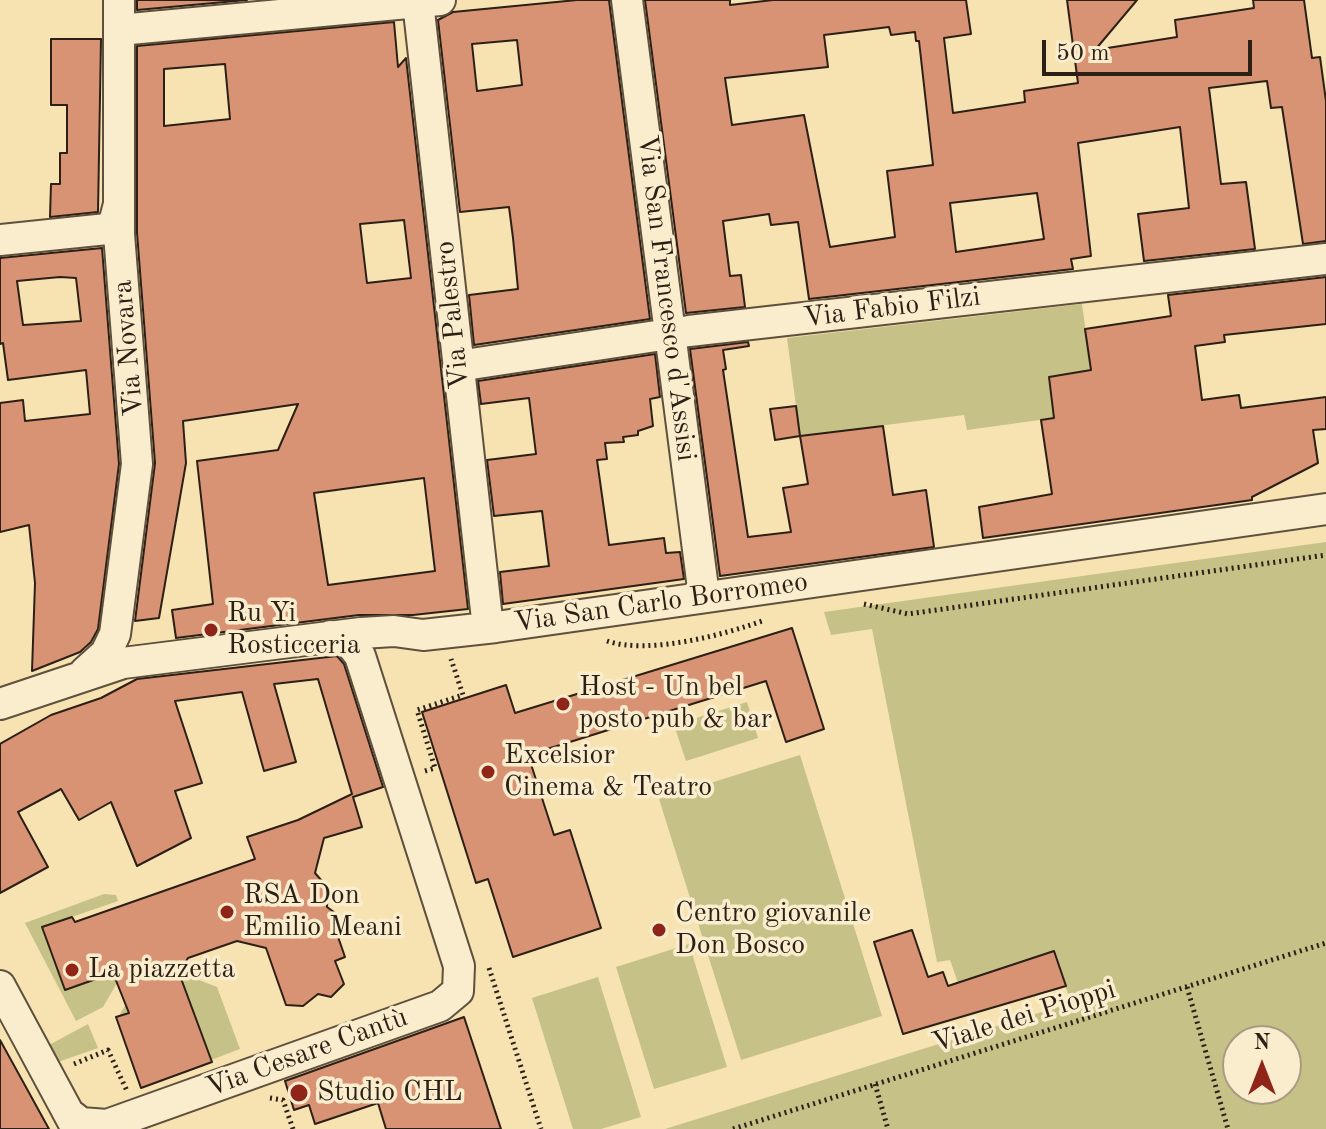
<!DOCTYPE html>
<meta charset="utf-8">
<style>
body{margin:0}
#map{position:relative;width:1326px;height:1129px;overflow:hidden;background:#f7e3b2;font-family:"Old Standard TT",serif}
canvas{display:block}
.north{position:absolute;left:1222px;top:1025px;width:80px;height:80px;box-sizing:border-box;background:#faedcd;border:2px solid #a89b84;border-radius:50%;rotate:0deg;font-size:22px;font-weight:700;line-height:32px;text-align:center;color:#2c1f16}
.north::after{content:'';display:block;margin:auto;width:28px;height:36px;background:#8f2418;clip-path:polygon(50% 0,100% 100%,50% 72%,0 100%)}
.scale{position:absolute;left:1042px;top:40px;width:210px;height:36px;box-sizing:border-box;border:4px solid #2c1f16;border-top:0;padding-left:10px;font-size:24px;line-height:28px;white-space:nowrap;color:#2c1f16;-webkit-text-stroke:6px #faedcd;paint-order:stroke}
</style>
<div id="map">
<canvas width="1326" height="1129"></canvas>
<div class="north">N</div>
<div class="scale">50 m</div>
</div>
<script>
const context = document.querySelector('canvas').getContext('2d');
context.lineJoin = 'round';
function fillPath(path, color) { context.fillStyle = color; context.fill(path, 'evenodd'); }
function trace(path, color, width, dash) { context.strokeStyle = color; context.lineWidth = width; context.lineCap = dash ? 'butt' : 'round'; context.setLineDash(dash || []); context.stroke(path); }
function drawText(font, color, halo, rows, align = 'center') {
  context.font = font + ' "Old Standard TT",serif'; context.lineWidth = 7; context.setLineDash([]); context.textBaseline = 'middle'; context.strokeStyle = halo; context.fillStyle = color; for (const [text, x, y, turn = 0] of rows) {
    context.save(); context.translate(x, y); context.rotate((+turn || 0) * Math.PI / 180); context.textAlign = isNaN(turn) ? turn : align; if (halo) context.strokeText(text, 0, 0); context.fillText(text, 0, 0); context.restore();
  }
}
const green = new Path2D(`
 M1082,304L1097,412L1082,372L1049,377L1054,418L967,430L964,415L800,436L787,338Z
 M1326,542V1129H665L1071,1003L1054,951L958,983L950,960L937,962L872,629L831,635L824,612ZM1238,1041H1286V1089H1238Z
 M747,702L758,738L686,761L674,725Z
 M800,755L882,1016L741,1060L659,799Z
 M104,894L116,895L118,901L43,927L113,973L117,983L103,1007L76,1021L25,923Z
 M689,944L727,1067L654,1089L616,967Z
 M189,976L217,987L240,1049L211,1060L186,993L119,1016L130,997Z
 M598,977L641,1117L601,1129H573L532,998Z
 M88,1024L98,1048L58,1062L49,1045Z`);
const building = new Path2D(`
 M137,0H247L137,10Z
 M577,0H609L650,319L474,345L469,295L518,289L513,238L509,207L460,212L438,20L453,12ZM517,40L522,85L477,91L472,44Z
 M645,0H730V5L773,0H966L971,34L944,38L953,113L1025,102L1024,91L1078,83L1067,0H1137L1095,50L1177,37L1175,20L1254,8L1253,0H1304L1312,58L1320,57L1326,101V241L1303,244L1282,107L1271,108L1267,81L1258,82L1209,88L1221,184L1246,182L1255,249L1144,261L1138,214L1189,208L1180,127L1078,143L1091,256L1071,259L1073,269L809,299L798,222L771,225L769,214L723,221L730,276L741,275L745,307L686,313ZM889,27L891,35L915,32L916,41H919L933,165L887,171L895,237L830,247L804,115L732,125L725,78L828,67L824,35ZM1037,193L1044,239L956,252L950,203Z
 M394,22L398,67L406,58L468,609L413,615H359L176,638L172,610L213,604L197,461L278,450L298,404L183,421L186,463L159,618L135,621L155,463L137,233V46ZM225,64L230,119L164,126V69ZM404,220L411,278L367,283L360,224ZM424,478L435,571L328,585L314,493Z
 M51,39H101L98,212L50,217L51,184H60V153H67V105H51Z
 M102,248L119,464L98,629L91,642L80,652L32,671L35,583L29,525L0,532V403L23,400L25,421L90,414L86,370L8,380L3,343L0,344V258ZM60,277L76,278L81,321L23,325L17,281Z
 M1326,277V324L1224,335L1225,342L1195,346L1202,400L1239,395L1241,408L1326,397V429L1313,430L1318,463L1252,497V500L983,538L979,507L1052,494L1041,420L1054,418L1049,377L1091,370L1085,329L1171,316L1168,295Z
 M748,342L749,346L723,350L726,369L723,370L748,537L791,532L783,488L808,484L800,436L883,426L893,495L926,490L934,547L720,576L690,349Z
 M655,354L660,397L650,399L653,426L638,431V435L623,437L624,442L605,443L607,459L597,460L609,545L664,538L666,553L680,552L684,579L503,604L500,572L549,566L542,511L494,516L487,460L536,454L529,398L481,404L478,381Z
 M796,406L800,436L775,440L770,409Z
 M792,628L824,729L786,742L766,681L528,755L554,835L570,830L601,928L513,957L488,879L476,883L422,712L506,685L515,713Z
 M337,656L344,664L383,787L353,797L362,827L324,838L315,873L328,888L327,907L338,915L335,928L345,957L335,961L344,984L331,997L318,994L303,1006L286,1005L266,948L237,941L188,958L179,973L212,1062L141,1088L116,1017L129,1013L113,973L65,990L42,927L72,917L75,922L255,859L247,837L298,820L352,794L318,679L274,684L296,762L264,771L242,692L175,701L202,783L175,791L191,838L137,866L111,802L79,820L61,789L18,812L48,867L0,893V744L51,715L101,698L137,679Z
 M912,930L928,977L943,972L948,986L1054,951L1066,986L903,1034L874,942Z
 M464,1017L501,1129H386L378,1103L315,1124L309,1105L294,1110L285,1081Z
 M0,1040L49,1129H0Z`);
const path = new Path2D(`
 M864,604L908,614L1326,555
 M607,641C648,655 724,635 765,620
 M425,771L435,768L417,710L463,695L451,659
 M489,968L541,1129
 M1187,987L1228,1129
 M74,1064L108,1050L127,1091
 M875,1084L888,1129
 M270,1098L283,1100L293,1129
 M733,1129L1326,943`);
const minor = new Path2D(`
 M627,0L704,596
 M418,2L488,628
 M119,30L440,0
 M0,240L107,229L114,223L119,204
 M458,366L689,331L1326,259
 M85,672L106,653L115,634L137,464L119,234V0
 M0,704L123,663L361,633L394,631L423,635L496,627L1326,509
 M0,986L77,1129
 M72,1116L81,1123L107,1125L440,1006L458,991L459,966L360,656L347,639L330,636`);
const markers = [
 [211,630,8,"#8f2418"],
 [563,704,8,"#8f2418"],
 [488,772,8,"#8f2418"],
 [227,912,8,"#8f2418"],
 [659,930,8,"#8f2418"],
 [72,970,8,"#8f2418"],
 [299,1093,10,"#8f2418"]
];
const streetNames = [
 ["Via San Francesco d'Assisi",666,298,83],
 ["Via Fabio Filzi",892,308,-7],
 ["Via Palestro",453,315,-96],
 ["Via Novara",129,348,-95],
 ["Via San Carlo Borromeo",661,603,-8],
 ["Viale dei Pioppi",1024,1017,-17],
 ["Via Cesare Cantù",307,1053,-20]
];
const poiNames = [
 ["Ru Yi",227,614],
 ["Rosticceria",227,646],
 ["Host - Un bel",579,688],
 ["posto pub & bar",579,720],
 ["Excelsior",504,756],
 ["Cinema & Teatro",504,788],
 ["RSA Don",243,896],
 ["Emilio Meani",243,928],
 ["Centro giovanile",675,914],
 ["Don Bosco",675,946],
 ["La piazzetta",88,970],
 ["Studio CHL",317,1093]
];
fillPath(green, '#c5c187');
fillPath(building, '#d89374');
trace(building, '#2c1f16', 2);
trace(minor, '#5f503d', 34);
trace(path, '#2c1f16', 5, [2, 4]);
trace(minor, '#faedcd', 30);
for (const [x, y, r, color] of markers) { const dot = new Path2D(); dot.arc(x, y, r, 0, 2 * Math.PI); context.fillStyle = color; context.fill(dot); trace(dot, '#faedcd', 3); }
drawText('28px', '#2c1f16', '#faedcd', streetNames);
drawText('28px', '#2c1f16', '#faedcd', poiNames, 'left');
</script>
